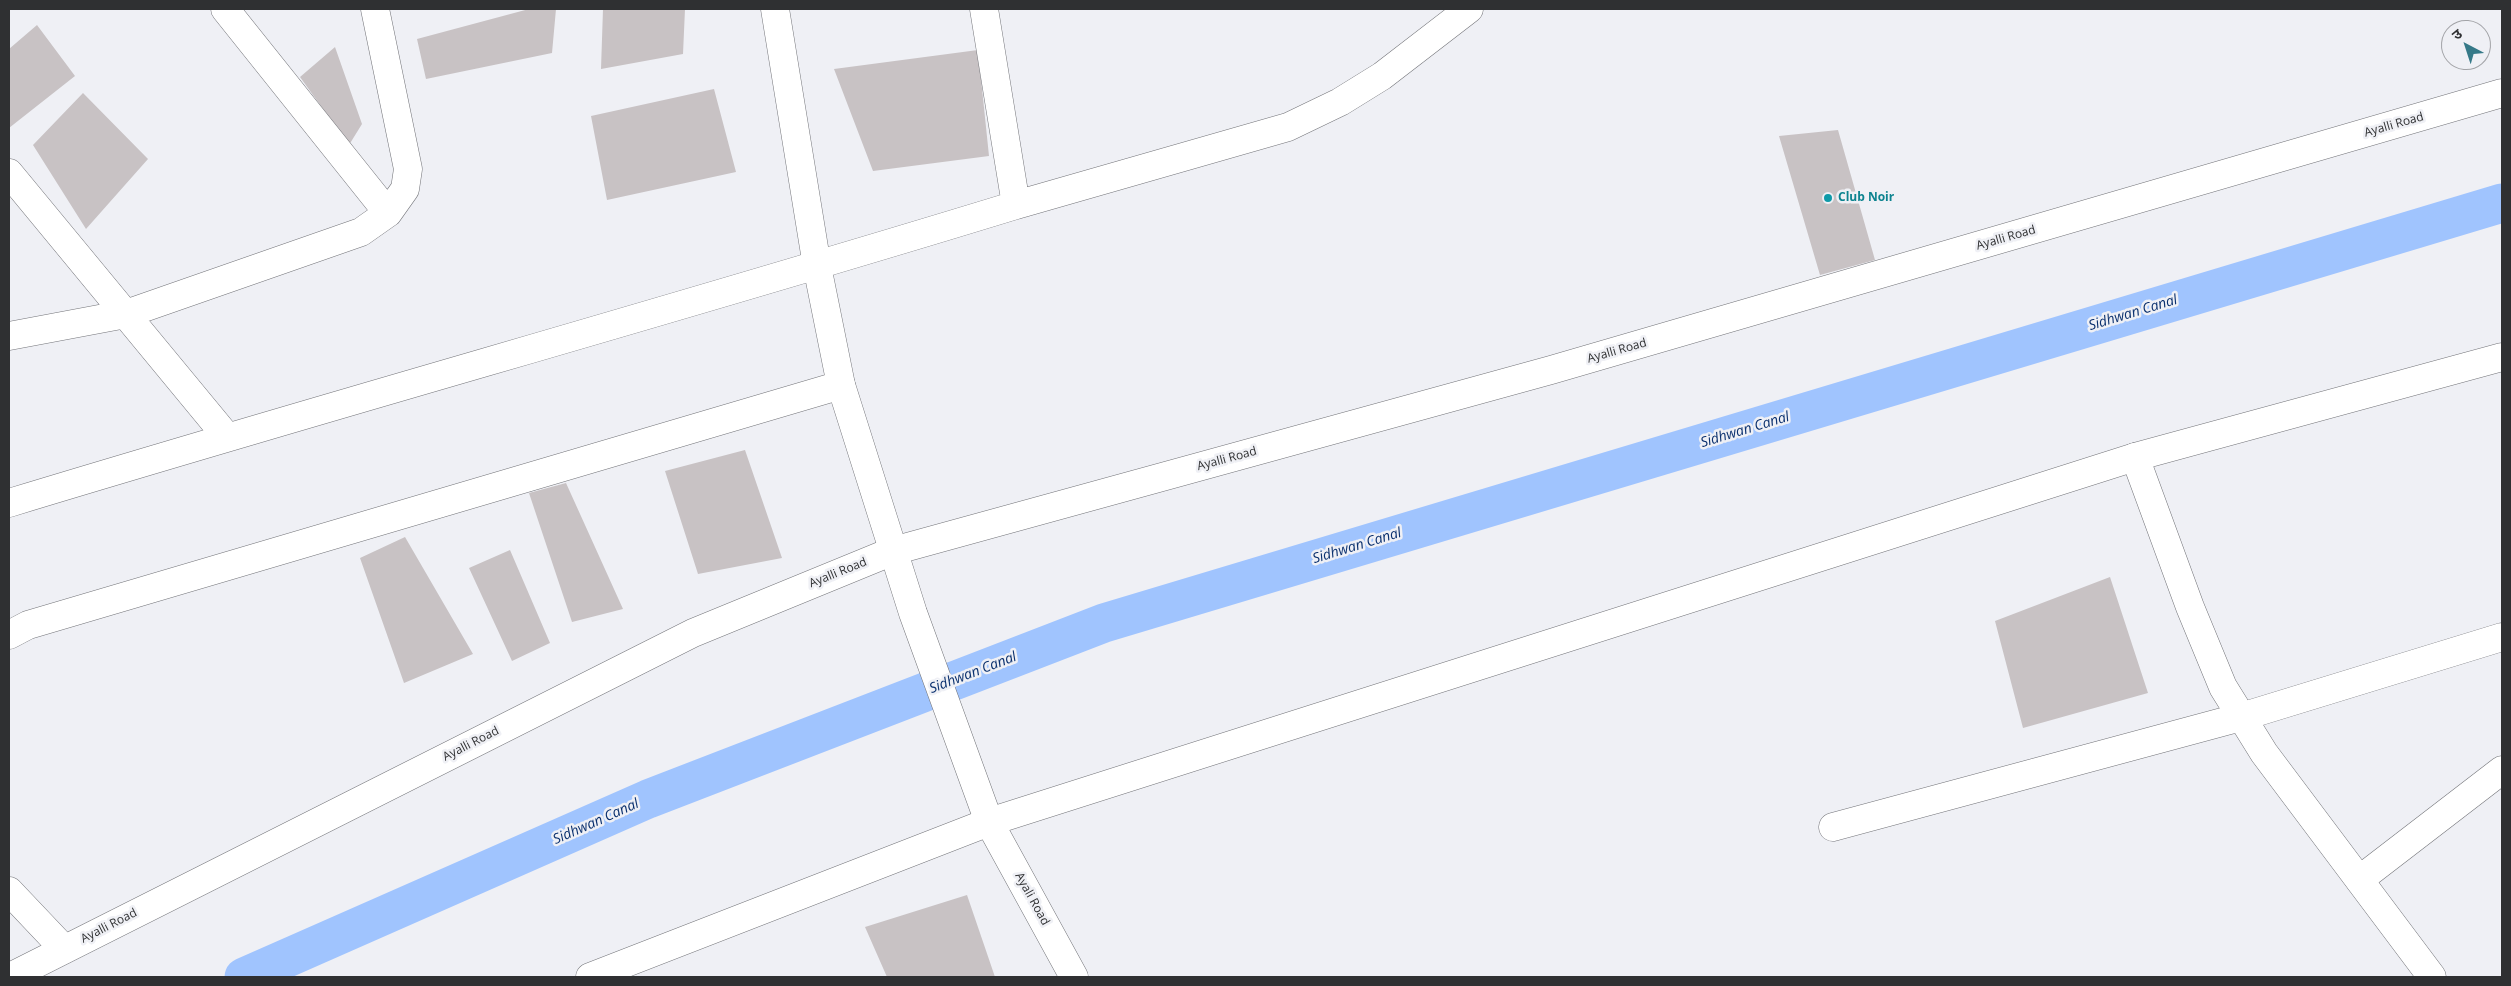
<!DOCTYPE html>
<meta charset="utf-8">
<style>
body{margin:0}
#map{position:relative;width:2511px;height:986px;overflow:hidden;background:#eff0f5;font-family:"Open Sans","Noto Sans Devanagari",sans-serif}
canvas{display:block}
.frame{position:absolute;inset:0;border:10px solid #2f3032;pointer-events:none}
.north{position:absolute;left:2441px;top:20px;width:50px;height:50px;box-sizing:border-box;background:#eff0f5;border:1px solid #a2a3a7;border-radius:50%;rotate:320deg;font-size:14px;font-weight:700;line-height:20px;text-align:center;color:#2f3032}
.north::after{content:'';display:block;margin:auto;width:18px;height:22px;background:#357988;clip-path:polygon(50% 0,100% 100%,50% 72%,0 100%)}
</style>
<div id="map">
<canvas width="2511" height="986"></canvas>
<div class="frame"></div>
<div class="north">उ</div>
</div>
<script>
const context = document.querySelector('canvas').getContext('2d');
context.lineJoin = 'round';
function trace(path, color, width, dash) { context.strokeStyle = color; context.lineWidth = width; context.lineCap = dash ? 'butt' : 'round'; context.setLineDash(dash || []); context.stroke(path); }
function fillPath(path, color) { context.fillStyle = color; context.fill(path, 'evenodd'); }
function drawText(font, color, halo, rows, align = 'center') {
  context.font = font + ' "Open Sans",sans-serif'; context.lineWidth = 5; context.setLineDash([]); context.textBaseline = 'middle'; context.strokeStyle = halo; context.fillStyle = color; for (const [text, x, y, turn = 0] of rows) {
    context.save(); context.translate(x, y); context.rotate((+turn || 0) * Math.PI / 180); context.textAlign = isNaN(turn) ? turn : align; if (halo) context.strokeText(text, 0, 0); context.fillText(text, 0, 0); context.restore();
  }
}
const canal = new Path2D(`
 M244,977L648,799L1104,623L2502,203`);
const building = new Path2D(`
 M529,9H556L552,53L426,79L417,39Z
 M603,9H685L683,54L601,69Z
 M37,25L75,76L9,128V49Z
 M335,47L362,124L349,145L300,77Z
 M978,50L989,156L873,171L834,69Z
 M714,89L736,172L607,200L591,116Z
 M83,93L148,159L86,229L33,145Z
 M1838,130L1875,260L1820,275L1779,136Z
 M745,450L782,558L698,574L665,471Z
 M566,483L623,609L572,622L529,493Z
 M405,537L473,654L404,683L360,558Z
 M510,550L550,643L512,661L469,568Z
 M2110,577L2148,693L2023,728L1995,621Z
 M967,895L995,977H887L865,927Z`);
const minor = new Path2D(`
 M225,9L388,213
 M9,173L227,437
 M1016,205L1288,127L1340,102L1382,76L1469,9
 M9,336L126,314L361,232L388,213L405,189L408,169L375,9
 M2135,457L2190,607L2223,687L2264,753L2432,977
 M9,503C344,401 681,308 1016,205L984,9
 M9,635L28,625L841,385
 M1833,827L2241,717L2502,637
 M2359,880L2502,770
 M9,891L64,949`);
const tertiary = new Path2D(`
 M775,9L817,266L841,385L913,613L989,822L1074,977`);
const trunk = new Path2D(`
 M10,977L693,633L893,551L1551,370L2502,93
 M590,977L989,822L2135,457L2502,357`);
const markers = [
 [1828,198,5,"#0f9aa8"]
];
const streetNames = [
 ["Ayalli Road",2394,125,-16],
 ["Ayalli Road",2006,238,-16],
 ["Ayalli Road",1617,351,-16],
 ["Ayalli Road",1227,459,-15],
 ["Ayalli Road",838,573,-22],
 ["Ayalli Road",471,744,-27],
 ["Ayali Road",1032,899,61],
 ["Ayalli Road",109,926,-27]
];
const cultureNames = [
 ["Club Noir",1838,198]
];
const waterNames = [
 ["Sidhwan Canal",2133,313,-17],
 ["Sidhwan Canal",1745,430,-17],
 ["Sidhwan Canal",1357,546,-17],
 ["Sidhwan Canal",973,673,-21],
 ["Sidhwan Canal",596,822,-24]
];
trace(canal, '#a0c4fe', 39);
fillPath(building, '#c8c2c4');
trace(minor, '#737479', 29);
trace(tertiary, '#737479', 29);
trace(trunk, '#737479', 29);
trace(minor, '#fff', 28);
trace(tertiary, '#fff', 28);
trace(trunk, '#fff', 28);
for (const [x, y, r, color] of markers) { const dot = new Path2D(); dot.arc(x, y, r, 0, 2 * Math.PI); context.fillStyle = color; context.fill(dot); trace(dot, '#eff0f5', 2); }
drawText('12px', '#2f3032', '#eff0f5', streetNames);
drawText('bold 12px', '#0d838f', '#eff0f5', cultureNames, 'left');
drawText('italic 14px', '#0a306e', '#eff0f5', waterNames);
</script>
